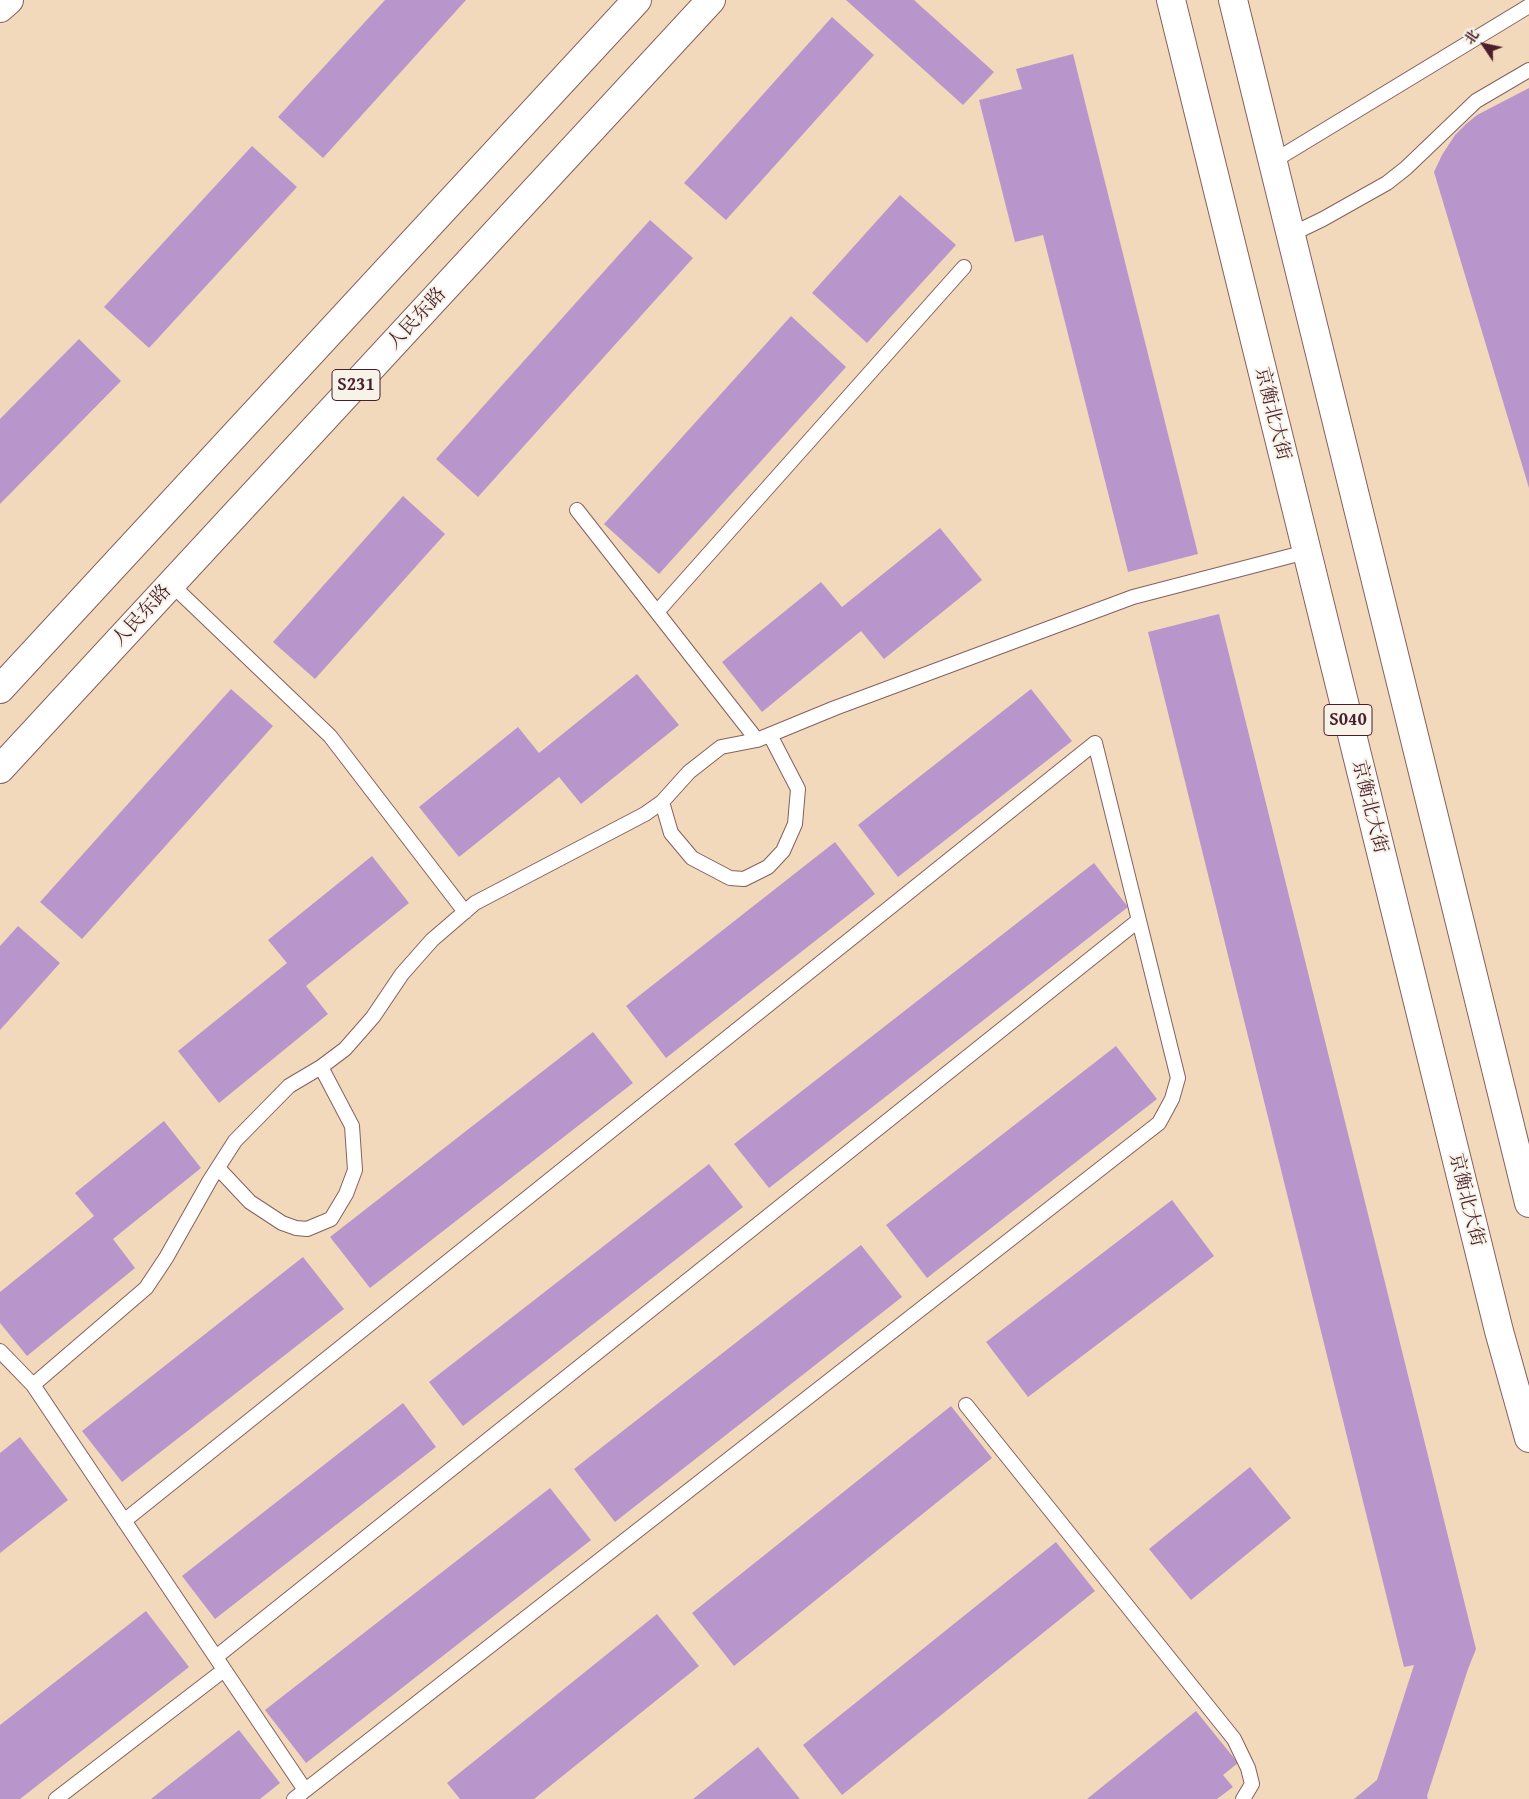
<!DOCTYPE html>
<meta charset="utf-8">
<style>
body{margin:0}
#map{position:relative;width:1529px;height:1799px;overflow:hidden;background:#f3d9bb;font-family:"Gentium Book Plus","Noto Serif SC",serif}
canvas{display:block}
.north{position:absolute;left:1459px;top:20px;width:50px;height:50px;-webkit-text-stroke:4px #f7f3e8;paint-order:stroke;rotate:304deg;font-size:14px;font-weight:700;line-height:20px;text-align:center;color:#4a1f2b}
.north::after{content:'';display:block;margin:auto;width:18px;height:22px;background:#4a1f2b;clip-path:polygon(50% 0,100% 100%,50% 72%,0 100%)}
</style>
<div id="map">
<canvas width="1529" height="1799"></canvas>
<div class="north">北</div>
</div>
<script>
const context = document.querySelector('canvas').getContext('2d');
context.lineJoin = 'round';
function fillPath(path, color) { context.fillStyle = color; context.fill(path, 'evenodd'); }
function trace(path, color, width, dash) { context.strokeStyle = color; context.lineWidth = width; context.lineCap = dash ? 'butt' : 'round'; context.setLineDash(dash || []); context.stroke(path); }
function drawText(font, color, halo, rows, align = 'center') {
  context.font = font + ' "Gentium Book Plus","Noto Serif SC",serif'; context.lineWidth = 4; context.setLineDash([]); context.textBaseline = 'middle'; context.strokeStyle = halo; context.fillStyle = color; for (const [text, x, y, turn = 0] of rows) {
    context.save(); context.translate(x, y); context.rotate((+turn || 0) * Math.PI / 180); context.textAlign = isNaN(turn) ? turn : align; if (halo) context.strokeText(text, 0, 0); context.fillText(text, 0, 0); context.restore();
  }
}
const building = new Path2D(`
 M385,0H466L323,158L278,117Z
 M846,0H914L994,72L963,105Z
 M832,17L874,55L726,220L684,183Z
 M1073,54L1198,554L1128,572L1043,235L1015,242L979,100L1022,89L1016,69Z
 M1529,88V488L1434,172L1442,155L1455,135L1466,124L1477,115Z
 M252,146L297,187L149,348L104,307Z
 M900,195L956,245L867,343L812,293Z
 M650,220L693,258L478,497L436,459Z
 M791,316L846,367L659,574L604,524Z
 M79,339L121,381L0,504V419Z
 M403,496L445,534L315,679L273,642Z
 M940,528L982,580L884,659L861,631L762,712L722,662L821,582L842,607Z
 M1219,614L1476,1649L1468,1669L1427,1796L1428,1799H1354L1377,1780L1414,1665L1404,1667L1148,632Z
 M637,674L679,725L581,804L559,777L459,857L419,807L518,727L539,753Z
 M231,689L273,726L82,939L40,902Z
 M1031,689L1072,741L898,877L858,825Z
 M835,842L875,894L666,1058L626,1006Z
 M372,856L409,903L306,986L328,1014L219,1103L178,1051L287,963L268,940Z
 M1094,863L1128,907L769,1188L734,1144Z
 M18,926L60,963L0,1030V946Z
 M593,1032L633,1083L370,1288L330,1237Z
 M1116,1046L1157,1099L927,1278L886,1225Z
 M164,1121L201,1168L113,1239L135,1268L27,1356L0,1323V1292L94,1216L75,1193Z
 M709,1164L743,1207L463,1426L429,1382Z
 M1172,1200L1214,1256L1028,1397L986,1342Z
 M861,1245L902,1297L615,1522L574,1469Z
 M303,1257L344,1309L122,1482L82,1431Z
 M403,1403L436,1447L215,1619L182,1576Z
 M951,1406L992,1458L734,1666L692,1613Z
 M20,1437L68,1500L0,1553V1453Z
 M1250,1467L1291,1518L1191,1600L1149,1549Z
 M550,1488L591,1540L306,1763L265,1710Z
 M1056,1542L1095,1591L842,1795L803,1745Z
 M146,1611L189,1667L20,1799H0V1725Z
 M657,1614L699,1666L534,1799H460L447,1783Z
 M1196,1711L1238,1763L1223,1775L1233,1787L1217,1799H1087Z
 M239,1730L280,1783L260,1799H151Z
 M758,1747L800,1799H693Z`);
const service = new Path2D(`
 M1272,162L1529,6
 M1290,235L1323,219L1387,183L1406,168L1476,101L1529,70
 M577,510L757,740
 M171,584L330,736L465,912
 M657,612L964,267
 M662,802L671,833L692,858L730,878L744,879L768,867L783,851L795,824L798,789L770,735
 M218,1168L250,1202L282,1223L296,1228L307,1229L331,1219L346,1194L355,1170L352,1126L321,1067
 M0,1351L33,1385L305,1790
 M33,1385L146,1288L166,1258L210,1180L235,1141L289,1086L321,1067L345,1049L373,1017L402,974L432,940L475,903L645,814L662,802L689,772L721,747L757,740L835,708L1133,597L1306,552
 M966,1405L1234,1739L1248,1768L1252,1784L1243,1799
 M124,1521L1095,743L1178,1078L1172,1099L1159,1123L294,1799
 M216,1657L1139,920
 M56,1799L224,1670`);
const minor = new Path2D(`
 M0,8L9,0`);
const primary = new Path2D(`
 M1171,0L1499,1331L1529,1438
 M1233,0L1529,1203
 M0,689L637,0
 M0,769L711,0`);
const shields = [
 [356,385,48],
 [1348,720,48]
];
const shieldNames = [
 ["S231",356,385],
 ["S040",1348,720]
];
const streetNames = [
 ["人民东路",417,319,-47],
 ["京衡北大街",1272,414,76],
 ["人民东路",142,616,-47],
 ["京衡北大街",1369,807,76],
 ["京衡北大街",1466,1200,76]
];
fillPath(building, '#b896cb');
trace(service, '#85605d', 16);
trace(minor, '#85605d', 30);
trace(primary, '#85605d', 30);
trace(service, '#fff', 14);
trace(minor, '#fff', 28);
trace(primary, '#fff', 28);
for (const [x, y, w] of shields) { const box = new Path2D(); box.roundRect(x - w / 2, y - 15.5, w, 31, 4); context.fillStyle = '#f7f3e8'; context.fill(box); trace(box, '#4a1f2b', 1); }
drawText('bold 18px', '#4a1f2b', null, shieldNames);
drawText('19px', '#4a1f2b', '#f7f3e8', streetNames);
</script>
